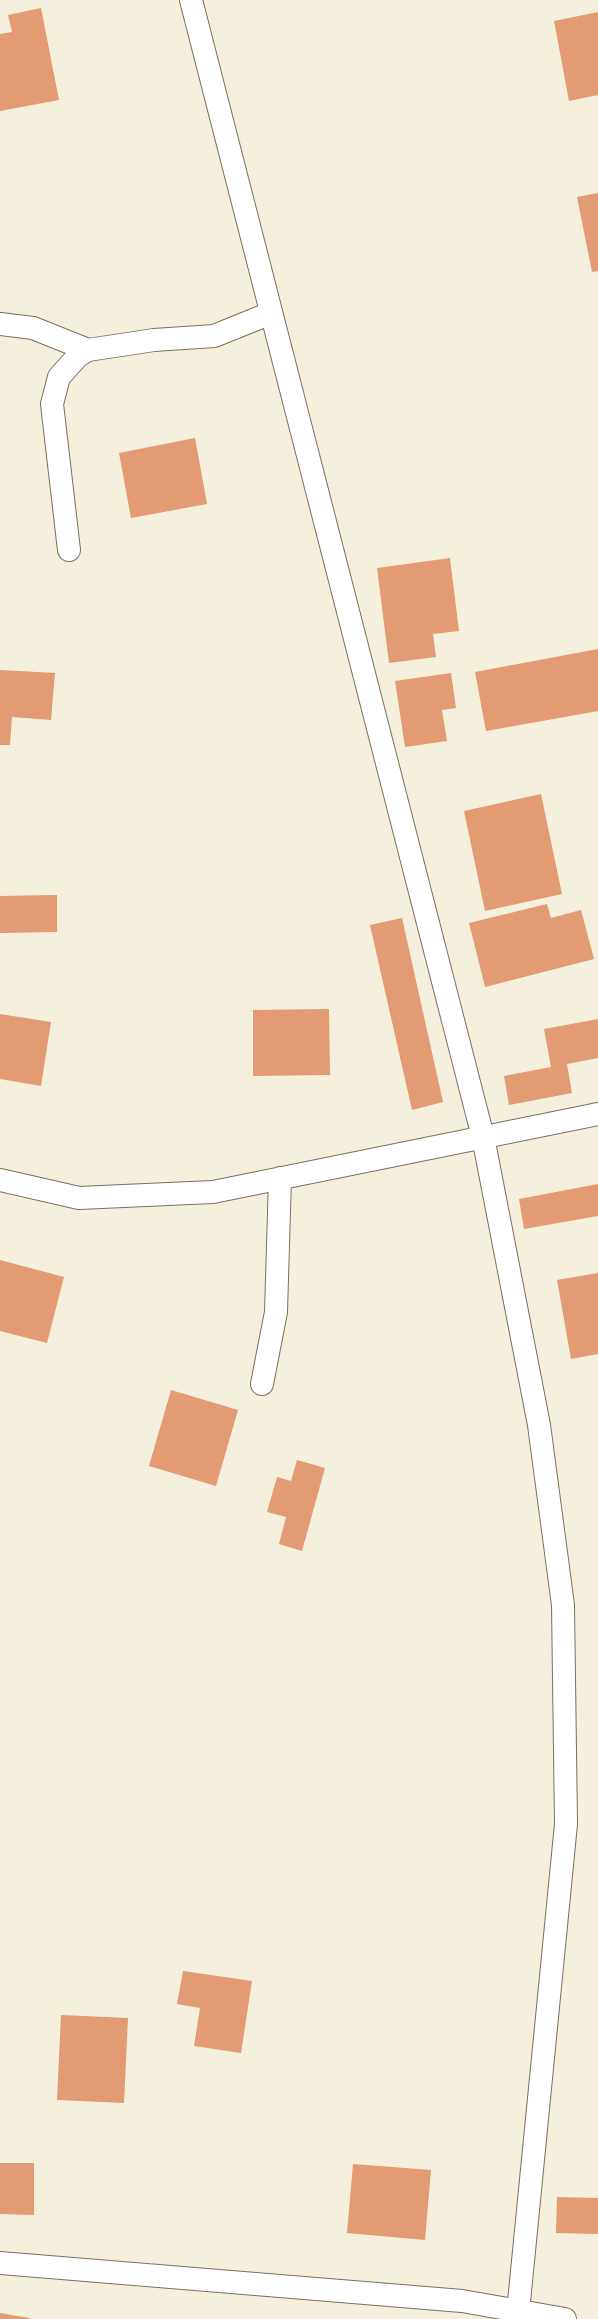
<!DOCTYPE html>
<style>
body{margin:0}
canvas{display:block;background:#f5efdd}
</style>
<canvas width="598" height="2319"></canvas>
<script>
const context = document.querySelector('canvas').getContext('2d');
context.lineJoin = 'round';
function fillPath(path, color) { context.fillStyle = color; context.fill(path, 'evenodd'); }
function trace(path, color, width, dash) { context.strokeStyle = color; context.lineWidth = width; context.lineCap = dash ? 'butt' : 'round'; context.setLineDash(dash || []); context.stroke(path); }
const building = new Path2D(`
 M41,8L59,100L0,111V34L12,32L8,15Z
 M598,12V95L569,101L554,21Z
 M598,193V271L592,272L577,197Z
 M195,438L207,504L131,518L119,453Z
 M450,558L459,631L433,634L436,657L389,663L377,568Z
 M598,649V711L486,731L475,672Z
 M0,670L55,673L51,720L12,717L10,745H0Z
 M451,673L456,708L442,710L447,741L405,747L395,681Z
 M541,794L562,894L485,911L464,811Z
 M57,895V932L0,933V896Z
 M547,904L551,918L581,910L594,959L485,987L469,923Z
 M402,918L443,1102L412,1110L370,925Z
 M329,1009L330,1075L253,1076V1010Z
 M0,1014L51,1022L41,1086L0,1079Z
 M598,1019V1058L567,1064L572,1093L509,1105L504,1076L551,1067L544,1029Z
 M598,1184V1216L524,1229L519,1199Z
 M0,1260L64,1277L47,1343L0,1331Z
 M598,1273V1354L571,1359L557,1280Z
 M171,1390L238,1410L216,1486L149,1466Z
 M297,1460L325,1468L302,1551L279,1544L286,1517L267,1512L277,1477L291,1481Z
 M183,1971L252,1981L241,2053L194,2046L200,2008L177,2004Z
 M61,2015L128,2018L124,2103L57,2100Z
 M0,2163H34V2215L0,2214Z
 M353,2164L431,2170L425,2240L347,2233Z
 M557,2197L598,2198V2234L556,2233Z
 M0,2313L30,2318V2319H0Z`);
const street = new Path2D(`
 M191,0L483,1137L539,1425L563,1605L566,1824L518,2312
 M0,324L33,328L88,350
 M69,550L52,404L59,377L78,356L88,350L154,340L214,336L271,313
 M0,1180L79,1198L213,1192L598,1114
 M262,1384L276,1312L280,1178
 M0,2263L462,2301L565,2319`);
fillPath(building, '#e29b73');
trace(street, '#7c6f61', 24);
trace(street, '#fff', 22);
</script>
